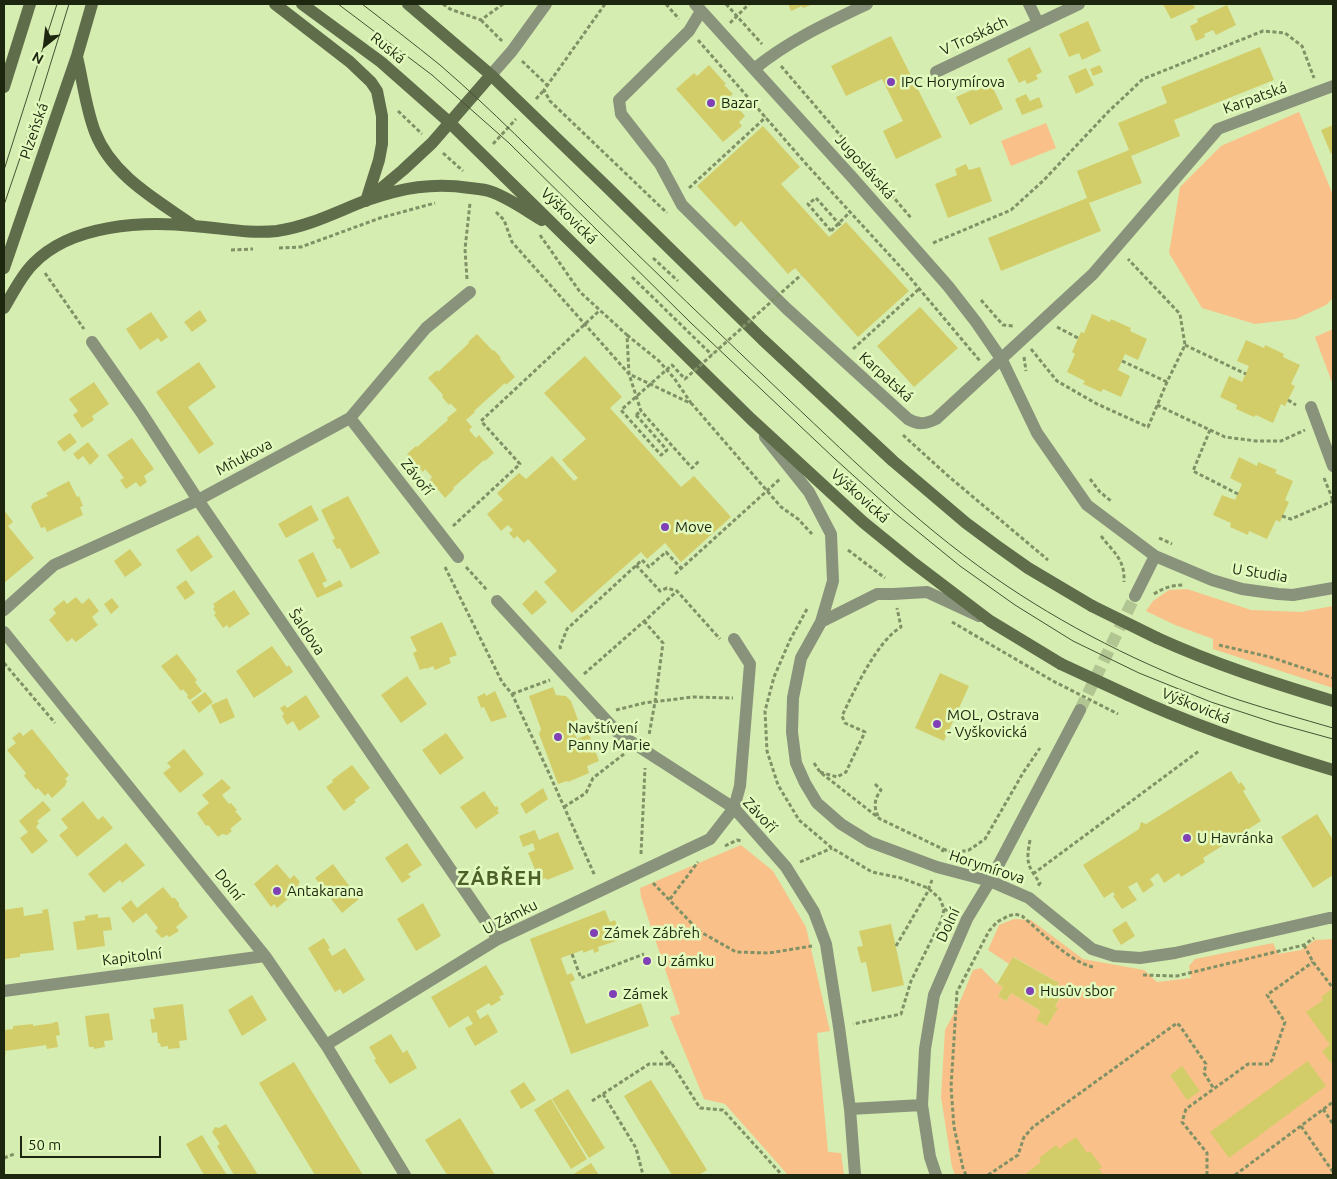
<!DOCTYPE html>
<meta charset="utf-8">
<style>
body{margin:0}
#map{position:relative;width:1337px;height:1179px;overflow:hidden;background:#d5edb1;font-family:Ubuntu,sans-serif}
canvas{display:block}
.frame{position:absolute;inset:0;border:5px solid #1d260f;pointer-events:none}
.north{position:absolute;left:20px;top:20px;width:50px;height:50px;-webkit-text-stroke:4px #e2fabe;paint-order:stroke;rotate:209deg;font-size:14px;font-weight:700;line-height:20px;text-align:center;color:#1d260f}
.north::after{content:'';display:block;margin:auto;width:18px;height:22px;background:#1d260f;clip-path:polygon(50% 0,100% 100%,50% 72%,0 100%)}
.scale{position:absolute;left:20px;top:1136px;width:141px;height:22px;box-sizing:border-box;border:2px solid #1d260f;border-top:0;padding-left:6px;font-size:15px;line-height:18px;white-space:nowrap;color:#1d260f;-webkit-text-stroke:4px #e2fabe;paint-order:stroke}
</style>
<div id="map">
<canvas width="1337" height="1179"></canvas>
<div class="frame"></div>
<div class="north">N</div>
<div class="scale">50 m</div>
</div>
<script>
const context = document.querySelector('canvas').getContext('2d');
context.lineJoin = 'round';
function fillPath(path, color) { context.fillStyle = color; context.fill(path, 'evenodd'); }
function trace(path, color, width, dash) { context.strokeStyle = color; context.lineWidth = width; context.lineCap = dash ? 'butt' : 'round'; context.setLineDash(dash || []); context.stroke(path); }
function drawText(font, color, halo, rows, align = 'center') {
  context.font = font + ' Ubuntu,sans-serif'; context.lineWidth = 5; context.setLineDash([]); context.textBaseline = 'middle'; context.strokeStyle = halo; context.fillStyle = color; for (const [text, x, y, turn = 0] of rows) {
    context.save(); context.translate(x, y); context.rotate((+turn || 0) * Math.PI / 180); context.textAlign = isNaN(turn) ? turn : align; if (halo) context.strokeText(text, 0, 0); context.fillText(text, 0, 0); context.restore();
  }
}
const green = new Path2D(`
 M1299,112L1333,195V298L1326,305L1296,319L1255,324L1202,308L1169,253L1180,187L1221,146Z
 M1046,123L1056,148L1011,166L1001,141Z
 M1333,329V385L1315,337Z
 M1187,589L1251,610L1301,612L1333,606V688L1213,649V639L1175,625L1146,611L1153,601L1169,590Z
 M741,845L773,871L806,927L830,1031L817,1033L828,1152L841,1153L844,1175H788L725,1104L704,1099L670,1017L680,1014L641,897L640,888Z
 M1014,919L1031,920L1083,959L1144,970L1157,982L1191,978L1189,966L1195,959L1273,943L1278,954L1301,950L1315,940L1333,939V1175H955L952,1167L941,1097L945,1030L959,1004L973,970L981,968L997,984L1003,987L998,996L1006,1001L1011,993L1041,1011L1047,1026L1057,1009L1055,1007L1062,994L1056,989L1059,983L1014,957L1009,964L988,950L999,925Z`);
const building = new Path2D(`
 M788,4H813L803,8L802,6L791,11Z
 M1163,4H1193L1195,8L1171,19Z
 M1227,5L1236,25L1216,35L1213,30L1204,34L1205,37L1196,41L1190,26L1198,22L1197,19Z
 M1088,21L1101,51L1082,60L1079,53L1069,57L1059,34Z
 M891,36L942,137L896,159L883,131L903,121L882,79L846,96L831,66Z
 M1030,47L1042,72L1036,75L1038,79L1027,84L1025,80L1019,83L1007,59Z
 M1260,47L1274,80L1174,120L1180,136L1131,156L1142,183L1089,203L1101,231L1001,271L988,238L1087,198L1077,171L1129,150L1118,123L1167,103L1161,87Z
 M709,65L726,84L724,85L733,94L729,97L745,116L739,122L742,126L723,142L676,89L694,73L697,76Z
 M1100,65L1103,72L1093,76L1090,69Z
 M1086,68L1094,85L1076,94L1068,76Z
 M991,84L1003,109L970,125L956,97L974,89L975,91Z
 M1026,94L1030,101L1039,97L1043,107L1022,115L1015,99Z
 M1333,125V153L1331,154L1321,130Z
 M763,126L800,167L781,184L829,237L846,222L909,291L858,337L795,268L788,274L741,221L735,227L697,186Z
 M966,164L969,170L980,167L992,201L948,218L935,184L957,175L955,169Z
 M920,307L958,348L914,387L877,346Z
 M200,310L207,321L192,332L184,322Z
 M151,312L168,337L161,342L158,338L140,350L126,329Z
 M1092,314L1110,322L1111,319L1131,328L1130,331L1147,339L1138,360L1125,354L1118,370L1130,376L1121,397L1103,389L1101,392L1083,384L1085,381L1067,372L1075,354L1072,352L1081,332L1084,333Z
 M477,334L493,351L494,350L501,358L500,359L515,377L506,385L505,383L474,411L475,412L466,420L472,427L469,430L476,438L479,435L494,453L485,461L484,460L453,488L454,489L445,498L430,480L432,477L425,469L423,472L407,454L416,446L417,447L448,420L447,418L457,410L450,403L449,405L442,397L443,395L428,378L437,370L438,372L469,343L468,342Z
 M1246,340L1264,348L1265,345L1284,354L1283,357L1300,365L1291,384L1295,386L1285,406L1281,404L1273,423L1256,415L1254,417L1236,409L1237,405L1220,397L1229,376L1242,382L1249,366L1237,361Z
 M585,356L622,397L610,408L681,487L694,476L731,517L681,562L665,543L647,559L641,552L572,613L544,582L557,571L528,539L524,543L517,536L514,539L509,533L513,530L508,525L501,531L487,514L503,500L497,493L519,473L526,479L552,456L574,481L578,478L562,460L586,439L544,393Z
 M199,362L216,387L188,407L214,444L199,454L156,392Z
 M94,382L109,404L92,416L94,420L82,428L73,415L78,411L69,399Z
 M70,433L77,442L64,452L57,442Z
 M132,438L154,469L144,476L147,482L140,487L136,482L126,489L120,480L124,478L107,455Z
 M88,442L99,456L90,465L83,456L78,460L73,454Z
 M1239,457L1257,466L1258,462L1277,470L1275,473L1293,481L1285,500L1289,502L1280,522L1276,520L1267,539L1249,531L1248,535L1230,527L1231,523L1213,515L1222,495L1235,500L1242,484L1230,478Z
 M69,481L77,497L79,496L83,506L80,507L83,515L47,532L45,527L41,528L31,507L33,503L48,496L46,493Z
 M348,496L380,553L351,569L340,548L337,549L332,540L335,539L321,510Z
 M311,505L319,520L286,538L278,524Z
 M4,510L13,522L8,526L34,558L4,583Z
 M198,535L213,557L191,572L176,550Z
 M130,549L142,565L125,577L114,561Z
 M313,552L327,581L322,583L325,588L340,580L343,586L317,598L298,560Z
 M186,580L195,593L185,600L176,587Z
 M234,590L250,614L229,628L227,625L223,628L214,615L216,613L213,609L215,607L213,604Z
 M536,590L547,602L532,615L522,604Z
 M76,597L82,604L89,598L99,611L92,617L98,625L76,642L72,638L67,642L49,620L56,613L53,609L64,600L67,604Z
 M112,598L119,607L111,614L104,604Z
 M442,622L457,655L449,658L451,663L435,670L433,666L426,669L425,668L420,670L413,653L417,651L410,637Z
 M272,646L287,667L289,665L293,672L254,698L236,671Z
 M177,654L197,680L195,682L202,691L190,700L187,697L188,695L183,689L181,691L161,666Z
 M940,673L969,686L944,741L915,728Z
 M407,676L427,704L401,723L381,695Z
 M553,687L556,695L566,696L571,701L578,720L571,723L577,739L589,734L599,761L587,766L589,773L568,782L567,781L558,784L539,734L541,729L529,696Z
 M495,691L507,717L491,722L484,707L481,708L477,697L485,693L486,696Z
 M205,692L213,702L199,713L191,702Z
 M306,695L320,717L299,731L293,721L287,725L282,716L284,714L280,708L285,705L287,708Z
 M227,698L235,717L220,724L211,705Z
 M32,729L69,775L65,779L67,781L65,786L52,798L48,793L45,796L38,788L36,790L24,776L26,773L7,750L16,743L12,738L20,732L23,736Z
 M446,733L464,758L440,775L422,750Z
 M184,749L204,774L180,793L163,773L171,767L167,763Z
 M352,765L370,788L354,800L356,802L344,811L326,787L333,782L332,780Z
 M1231,771L1239,784L1241,782L1246,789L1243,791L1261,821L1203,858L1205,862L1181,877L1179,873L1164,883L1158,873L1150,879L1154,885L1143,893L1137,882L1128,887L1137,900L1122,909L1113,896L1115,895L1113,892L1104,898L1083,865L1139,829L1141,822L1146,824Z
 M222,779L231,788L222,795L229,804L231,803L237,810L235,811L242,819L230,829L232,831L227,835L222,834L218,837L208,825L206,826L197,813L209,803L202,795Z
 M543,788L548,799L526,814L520,804Z
 M484,791L495,807L497,806L499,809L497,810L499,813L476,829L460,807Z
 M43,801L51,810L37,821L39,823L36,827L48,841L32,854L20,838L28,832L19,821Z
 M83,801L98,820L103,816L113,828L77,857L59,835L68,828L61,819Z
 M1317,814L1333,840V875L1313,888L1281,837Z
 M535,830L539,840L558,832L574,869L547,880L546,878L541,880L539,874H537L528,853L535,850L533,843L523,847L519,836Z
 M126,843L145,865L122,883L120,880L104,893L88,874Z
 M407,843L422,865L408,874L411,877L402,883L385,858Z
 M277,864L290,879L294,875L300,882L298,884L301,888L277,908L274,904L271,907L254,884Z
 M333,864L359,899L342,913L315,878Z
 M163,887L172,898H175L179,903V906L188,917L176,927L179,931L169,937L167,935L162,938L155,931L158,928L146,913L133,923L121,908L131,900L137,908Z
 M423,903L441,936L416,951L397,919Z
 M23,907L24,916L43,913L42,910L48,909L54,950L20,954V957L5,959L4,948V910Z
 M605,910L610,922L615,920L622,939L598,947L599,951L594,953L593,949L583,953V950L561,958L567,975L572,973L575,980L570,982L586,1024L641,1003L649,1026L571,1054L530,939Z
 M98,914V918L110,917L112,930L103,931L105,946L77,950L73,922L85,920V916Z
 M1126,921L1135,936L1121,945L1112,930Z
 M891,924L904,985L872,992L866,962L861,963L857,947L863,946L859,931Z
 M324,938L330,948L328,949L332,956L345,948L365,980L343,994L340,989L335,992L308,948Z
 M1013,957L1059,983L1056,989L1062,993L1055,1007L1058,1008L1047,1026L1036,1020L1041,1011L1011,993L1006,1001L998,996L1003,987L997,984Z
 M486,965L504,994L499,997L501,1000L491,1006L489,1003L476,1011L480,1019L488,1014L498,1032L475,1046L465,1028L473,1024L468,1016L449,1028L431,997Z
 M1333,988V1062L1331,1063L1322,1051L1330,1045L1306,1012L1323,1000L1321,997Z
 M252,995L267,1020L242,1036L228,1010Z
 M183,1004L187,1040L179,1041L180,1048L168,1049V1046L161,1047L160,1043H158L157,1032L152,1033L150,1019H155L153,1008Z
 M109,1013L113,1040L104,1041L105,1047L94,1049V1047H89L85,1016Z
 M54,1022H58L60,1035L56,1036L58,1047L47,1049L46,1045L26,1048L5,1051L6,1054H4V1030L13,1029V1026L33,1024V1026L54,1023Z
 M391,1034L403,1053L407,1050L417,1068L390,1084L374,1060L376,1059L369,1047Z
 M1308,1061L1326,1086L1229,1158L1210,1132Z
 M294,1062L331,1123L363,1175H315L259,1083Z
 M1182,1066L1200,1091L1187,1100L1170,1075Z
 M651,1080L707,1170L699,1175H672L624,1096Z
 M524,1082L536,1100L521,1109L510,1091Z
 M568,1089L605,1148L589,1158L552,1099Z
 M551,1099L587,1159L571,1169L534,1110Z
 M460,1118L495,1175H447L425,1140Z
 M226,1124L252,1165L258,1175H234L217,1146L220,1144L212,1132L215,1127L219,1128Z
 M202,1135L216,1158L227,1175H204L186,1144Z
 M1076,1137L1087,1153L1090,1151L1102,1167L1099,1169L1103,1175H1026L1025,1174L1041,1162L1039,1158L1056,1145L1059,1149Z
 M591,1163L599,1175H572Z`);
const streetTunnel = new Path2D(`
 M1080,710L1135,596`);
const path = new Path2D(`
 M443,4L450,9L481,20L503,4
 M605,4L544,90L550,101L667,213
 M666,4L679,19
 M726,4L762,44
 M481,20L502,41
 M730,23L749,4
 M698,40L807,165L906,273L980,361
 M522,61L547,85
 M781,66L912,219
 M536,99L544,90
 M398,111L422,134
 M493,144L516,119
 M443,153L463,171
 M689,188L766,117
 M496,212L504,220L512,242L629,374L641,411L692,468L700,460
 M831,231L850,212
 M540,235L580,292L627,335L629,374L692,404L781,507L798,519L812,534
 M933,243L1011,210L1044,180L1108,112L1143,79L1263,31L1285,33L1302,46L1314,78
 M279,248L301,247L380,218L435,203
 M231,250L253,249
 M653,258L678,281
 M45,273L84,329
 M632,277L712,355
 M467,279L465,249L470,203
 M981,300L1003,325L1013,326
 M1057,327L1078,338
 M627,335L659,361L674,378L691,403
 M1185,345L1246,374
 M853,349L919,289
 M1031,349L1057,381L1097,404L1148,427L1167,382L1185,345L1180,314L1128,259
 M1024,357L1026,371
 M1122,361L1167,382
 M1288,400L1296,405
 M1157,405L1225,437L1256,441H1281L1305,430
 M636,415L641,411
 M1210,430L1193,471L1238,494
 M903,435L947,475L1048,560
 M1324,478L1333,500
 M1090,479L1100,492L1111,501
 M1282,516L1291,519L1333,501
 M453,526L520,464L481,421L600,310
 M1101,536C1114,553 1125,559 1124,582
 M1159,538L1172,544
 M848,550L885,578
 M636,565L660,591L667,588L677,591L720,639
 M445,567L502,682L512,694L548,771L595,876
 M466,567L487,590
 M675,574L780,479
 M1154,594C1163,588 1173,585 1184,585
 M807,609L790,640L774,677L765,711L767,751L778,785L799,820L832,848L872,872L901,878L928,888L940,899L944,909L942,919L911,981L901,1014L853,1024
 M644,621L663,643L655,702L649,735
 M952,622L1053,681
 M1219,645L1270,657L1333,678
 M561,649L560,647L567,629L642,560L649,567L666,552L681,568
 M4,663L55,723
 M584,674L649,617L677,591
 M512,694L550,680
 M616,710L644,703L693,697L733,698
 M814,763L820,772L880,819L943,849L942,853
 M820,772L837,777L846,772L865,732L845,723L842,716C854,691 877,641 901,627L897,608
 M875,784L881,790C875,798 873,806 878,816
 M564,807L586,793L593,778L624,754
 M1030,840C1026,862 1027,865 1040,883L1037,887
 M725,846L737,840L742,841
 M943,849L953,853L969,850L985,839L1023,773L1040,748
 M641,854L645,768
 M800,862L832,848
 M1033,874L1199,751
 M653,883L699,931L736,952L769,953L812,946
 M670,899L698,862
 M944,909L955,914
 M1304,945L1313,962L1333,988
 M896,946L927,893L932,880
 M572,954L581,978L644,954
 M1143,975L1177,976L1304,945L1314,938
 M661,1051L671,1064
 M603,1094L636,1148L643,1175
 M592,1101L649,1064H672L700,1108L723,1110L782,1175
 M1323,1109L1333,1124
 M1301,1126L1333,1172
 M4,1158L14,1154
 M966,1175L963,1168L954,1127L951,1087L957,992L989,931L997,922L1008,916L1015,914L1022,916C1041,932 1070,962 1093,967
 M988,1175L1018,1155L1024,1137L1033,1127L1177,1023L1180,1026L1206,1064L1204,1073L1214,1089
 M1207,1175V1153L1182,1122L1186,1109L1248,1064H1269L1272,1060L1285,1022L1267,995L1313,962
 M1235,1175L1333,1102`);
const street = new Path2D(`
 M695,4L851,176L948,286L976,322L1002,360L1037,433L1087,505L1155,556L1212,580L1242,589L1278,594L1293,595L1333,588
 M1029,4L1038,23
 M701,11L689,31L619,100L621,114L660,164L682,205L786,308L908,419C918,425 926,424 936,419L1093,274L1218,129L1333,86
 M754,69C788,41 827,23 867,4
 M936,72L1079,4
 M491,75L512,51L546,4
 M92,342L141,412L198,500L498,939
 M1311,407L1333,466
 M350,418L458,557
 M765,437L809,492L831,534L833,581L821,622L801,658L793,698L792,732L796,763L805,783L817,803L841,824L870,842L937,867L990,881L1029,898L1092,949L1114,956L1140,958L1175,953L1329,918H1333
 M1135,596L1155,556
 M497,601L619,734L734,808L786,867L814,912L826,944L839,1027L850,1109L855,1175
 M4,610L54,565L198,500L350,418L426,328L470,292
 M821,622L877,594H893L927,592L979,616
 M4,632L265,956L326,1045L405,1175
 M4,991L265,956
 M326,1045L498,939L710,839L734,808L740,786L750,664L734,639
 M850,1109L922,1105
 M936,1175L930,1157L922,1105L925,1049L934,995L967,919L990,881L1080,710`);
const secondary = new Path2D(`
 M275,4L350,62L371,82L377,91L382,116V144L379,160L366,201
 M302,4L381,62L449,122L751,419L863,522L911,561L990,621L1061,664
 M408,4L491,75L608,188L762,339L893,461L966,523L997,546L1028,568L1092,606
 M77,57C83,82 86,109 95,132C112,176 157,200 194,226
 M4,87L30,4
 M372,196L403,170L432,143L491,75
 M4,268L77,56L92,4
 M4,308C13,293 21,276 33,264C71,224 143,221 194,226C222,228 249,234 277,231C310,226 336,212 367,200C402,188 433,182 470,188C477,189 483,189 489,191C508,197 525,210 542,220
 M1157,638C1214,664 1273,683 1333,701
 M1128,695C1194,726 1263,749 1333,770`);
const tram = new Path2D(`
 M338,4L432,75L509,143L691,323L834,458L895,513L960,566L1015,605L1073,641L1139,673L1211,702L1275,723L1333,739
 M362,4C388,24 414,44 440,65C491,109 539,158 587,205C653,270 720,334 787,398C857,464 926,532 1007,586C1077,633 1159,673 1239,700C1270,710 1302,719 1333,728
 M4,170L57,4
 M4,205L35,114L69,4`);
const pathBridge = new Path2D(`
 M831,231L808,204L816,198L841,226
 M636,415L667,450L661,455L621,410L672,365L685,379L801,275
 M1053,681L1118,714`);
const secondaryBridge = new Path2D(`
 M1092,606L1157,638
 M1061,664L1128,695`);
const markers = [
 [891,82,5,"#8141b6"],
 [711,103,5,"#8141b6"],
 [665,527,5,"#8141b6"],
 [937,724,5,"#8141b6"],
 [558,737,5,"#8141b6"],
 [1187,838,5,"#8141b6"],
 [277,891,5,"#8141b6"],
 [594,933,5,"#8141b6"],
 [647,961,5,"#8141b6"],
 [1030,991,5,"#8141b6"],
 [613,994,5,"#8141b6"]
];
const streetNames = [
 ["V Troskách",974,36,-25],
 ["Ruská",388,48,39],
 ["Karpatská",1255,98,-20],
 ["Plzeňská",34,131,-71],
 ["Jugoslávská",865,167,48],
 ["Výškovická",569,216,45],
 ["Karpatská",886,377,42],
 ["Mňukova",244,457,-28],
 ["Závoří",417,477,52],
 ["Výškovická",860,496,42],
 ["U Studia",1260,573,9],
 ["Šaldova",307,632,56],
 ["Výškovická",1196,706,22],
 ["Závoří",760,815,47],
 ["Horymírova",987,867,18],
 ["Dolní",229,885,51],
 ["U Zámku",510,917,-27],
 ["Dolní",948,925,-65],
 ["Kapitolní",132,957,-7]
];
const poiNames = [
 ["IPC Horymírova",901,82],
 ["Bazar",721,103],
 ["Move",675,527],
 ["MOL, Ostrava",947,715],
 ["- Vyškovická",947,732],
 ["Navštívení",568,728],
 ["Panny Marie",568,745],
 ["U Havránka",1197,838],
 ["Antakarana",287,891],
 ["Zámek Zábřeh",604,933],
 ["U zámku",657,961],
 ["Husův sbor",1040,991],
 ["Zámek",623,994]
];
const districtNames = [
 ["ZÁBŘEH",500,878]
];
fillPath(green, '#f9c189');
fillPath(building, '#d3cd69');
trace(streetTunnel, '#b0c591', 12, [12, 6]);
trace(path, '#809166', 3, [4, 2.5]);
trace(street, '#89937b', 12);
trace(secondary, '#5f6d4a', 12);
trace(tram, '#465233', 1);
trace(pathBridge, '#809166', 3, [4, 2.5]);
trace(secondaryBridge, '#5f6d4a', 12);
for (const [x, y, r, color] of markers) { const dot = new Path2D(); dot.arc(x, y, r, 0, 2 * Math.PI); context.fillStyle = color; context.fill(dot); trace(dot, '#e2fabe', 2); }
drawText('15px', '#1d260f', '#e2fabe', streetNames);
drawText('15px', '#1d260f', '#e2fabe', poiNames, 'left');
context.letterSpacing = '1px';
drawText('bold 20px', '#4d6029', '#e2fabe', districtNames);
context.letterSpacing = '0px';
</script>
